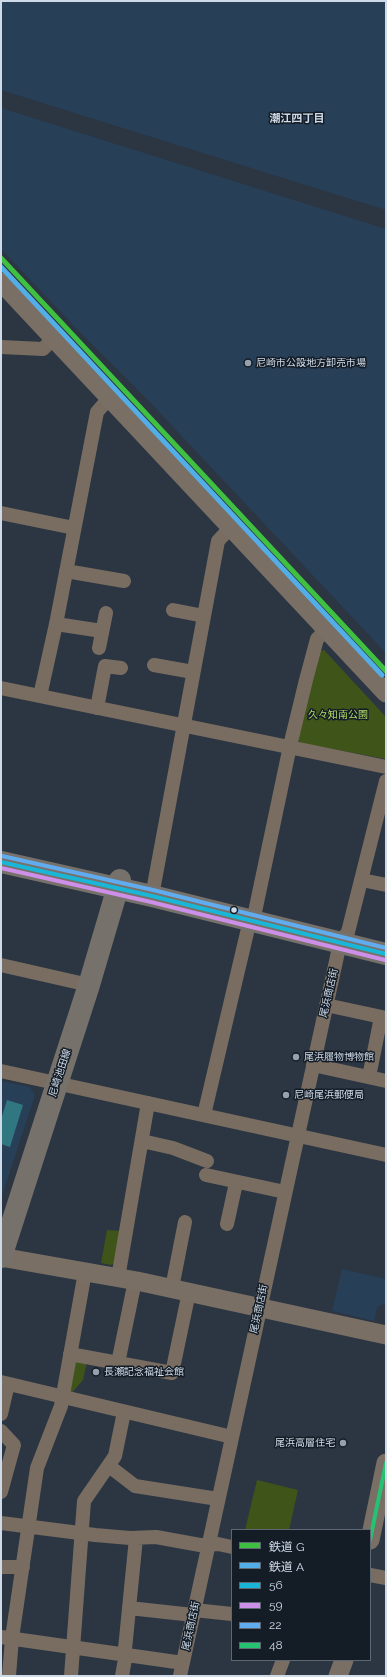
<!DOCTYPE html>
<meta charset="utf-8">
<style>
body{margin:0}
#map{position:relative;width:387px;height:1677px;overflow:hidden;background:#2b3642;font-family:Raleway,"Noto Sans JP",sans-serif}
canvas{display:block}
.frame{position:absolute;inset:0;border:2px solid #cedae8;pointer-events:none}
.legend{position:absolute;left:231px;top:1529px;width:140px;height:132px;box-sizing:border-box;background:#141c26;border:1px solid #5e6874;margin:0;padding:5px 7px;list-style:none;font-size:12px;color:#cedae8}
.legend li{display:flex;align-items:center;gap:8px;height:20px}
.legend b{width:20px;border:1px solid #5e6874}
</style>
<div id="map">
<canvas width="387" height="1677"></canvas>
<div class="frame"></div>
<ul class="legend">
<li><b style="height:5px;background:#40c040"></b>鉄道 G</li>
<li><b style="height:5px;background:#53aee7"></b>鉄道 A</li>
<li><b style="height:5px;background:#1ab6d8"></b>56</li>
<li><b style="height:5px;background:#ce8fe9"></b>59</li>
<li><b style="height:5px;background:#60acee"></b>22</li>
<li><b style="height:5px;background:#26c172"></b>48</li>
</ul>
</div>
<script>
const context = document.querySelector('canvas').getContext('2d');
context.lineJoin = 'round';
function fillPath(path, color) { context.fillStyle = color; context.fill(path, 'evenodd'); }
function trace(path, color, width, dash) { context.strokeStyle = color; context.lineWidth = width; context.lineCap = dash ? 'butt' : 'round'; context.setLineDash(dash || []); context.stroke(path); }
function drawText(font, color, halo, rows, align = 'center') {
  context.font = font + ' Raleway,"Noto Sans JP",sans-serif'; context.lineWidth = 3; context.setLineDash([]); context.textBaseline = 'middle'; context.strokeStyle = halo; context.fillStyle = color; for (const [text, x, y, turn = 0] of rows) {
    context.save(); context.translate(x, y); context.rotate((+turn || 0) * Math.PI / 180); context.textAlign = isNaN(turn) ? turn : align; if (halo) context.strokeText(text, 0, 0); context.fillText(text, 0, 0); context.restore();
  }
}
const built = new Path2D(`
 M1,1H386V210L1,90Z
 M1,108L386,229V653L144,396L77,329L1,249Z
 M1,1081L30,1087L35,1095L1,1199Z
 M342,1269L386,1279V1303L377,1307L374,1321L332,1311Z`);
const green = new Path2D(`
 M324,650L386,717V759L300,743L297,739L316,652Z
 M107,1230L122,1231L117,1262L111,1265L101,1263Z
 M87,1361L83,1380L70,1395L72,1362Z
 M257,1480L298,1490L289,1530H245Z`);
const water = new Path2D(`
 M7,1100L23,1105L10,1147L1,1144V1120Z`);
const street = new Path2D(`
 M1,347L43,349L54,338
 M1,513L74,528
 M66,571L124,581
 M173,610L204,616
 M56,624L102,631
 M99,648L106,613
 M154,665L193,672
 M1,688L386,767
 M40,696L56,624L97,412L110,397
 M97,708L105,666L121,668
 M362,880L386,885
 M152,896L218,541L231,527
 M255,912L290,746L306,680L317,639L327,629
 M1,965L89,985
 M326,1005L386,1018
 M313,1065L386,1081
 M1,1071L386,1155
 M369,1077L381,1017
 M204,1115L250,920
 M142,1141L173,1148L207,1161
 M206,1175L285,1192
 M227,1224L236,1183
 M118,1278L148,1103
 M172,1288L185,1222
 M70,1354L172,1373L189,1292
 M118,1363L135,1281
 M1,1382L232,1437
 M1,1414L8,1384
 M1,1431L14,1445L1,1492
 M109,1466L135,1486L218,1499
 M1,1523L95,1535L130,1538L156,1537L200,1545L218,1544L232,1547
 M1,1567H23
 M370,1575L386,1578
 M129,1608L193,1615
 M194,1610L232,1614
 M1,1637L183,1663
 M9,1676L12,1638L37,1468L61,1406L85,1272
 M71,1676L84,1501L115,1456L124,1412
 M122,1676L125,1659V1649L136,1538
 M180,1676L338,952L340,942L348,932L386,781
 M277,1676L283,1660`);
const secondary = new Path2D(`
 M1,282L386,693
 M1,1257L137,1281L386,1335
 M370,1540L386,1463
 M338,1676L344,1660`);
const primary = new Path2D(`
 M1,862L152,896L386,954
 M1,1257L89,985L120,880`);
const bus1 = new Path2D(`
 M1,862L152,896L386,954`);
const bus2 = new Path2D(`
 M1,868L151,902L385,960`);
const bus3 = new Path2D(`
 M2,856L153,890L386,948`);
const bus4 = new Path2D(`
 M370,1540L386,1463`);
const rail1 = new Path2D(`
 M1,258L386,671`);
const rail2 = new Path2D(`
 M1,267L382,675`);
const markers = [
 [248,363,4,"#95a1ae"],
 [234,910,3.5,"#cedae8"],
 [296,1057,4,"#95a1ae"],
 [286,1095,4,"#95a1ae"],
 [96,1372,4,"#95a1ae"],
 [343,1443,4,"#95a1ae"]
];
const poiNames = [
 ["尼崎市公設地方卸売市場",256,363],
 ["尾浜履物博物館",304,1057],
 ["尼崎尾浜郵便局",294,1095],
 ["長瀬記念福祉会館",104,1372],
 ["尾浜高層住宅",335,1443,"right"]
];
const parkNames = [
 ["久々知南公園",338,715]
];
const streetNames = [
 ["尾浜商店街",329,993,-77],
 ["尼崎池田線",60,1073,-72],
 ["尾浜商店街",259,1309,-78],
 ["尾浜商店街",191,1626,-78]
];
const neighbourhoodNames = [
 ["潮江四丁目",297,119]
];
fillPath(built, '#283f58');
fillPath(green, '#3f5419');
fillPath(water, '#317782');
trace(street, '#796d61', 14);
trace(secondary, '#7a6f65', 19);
trace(primary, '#77716b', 22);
trace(bus1, '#1ab6d8', 4);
trace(bus2, '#ce8fe9', 4);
trace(bus3, '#60acee', 4);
trace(bus4, '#26c172', 4);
trace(rail1, '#40c040', 5);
trace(rail2, '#53aee7', 5);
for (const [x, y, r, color] of markers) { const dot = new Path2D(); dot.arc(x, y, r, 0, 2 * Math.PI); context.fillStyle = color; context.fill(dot); trace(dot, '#141c26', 1.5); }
drawText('10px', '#cedae8', '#141c26', poiNames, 'left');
drawText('10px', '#b1dc65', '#141c26', parkNames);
drawText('10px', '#cedae8', '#141c26', streetNames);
drawText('bold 11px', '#cedae8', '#141c26', neighbourhoodNames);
</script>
